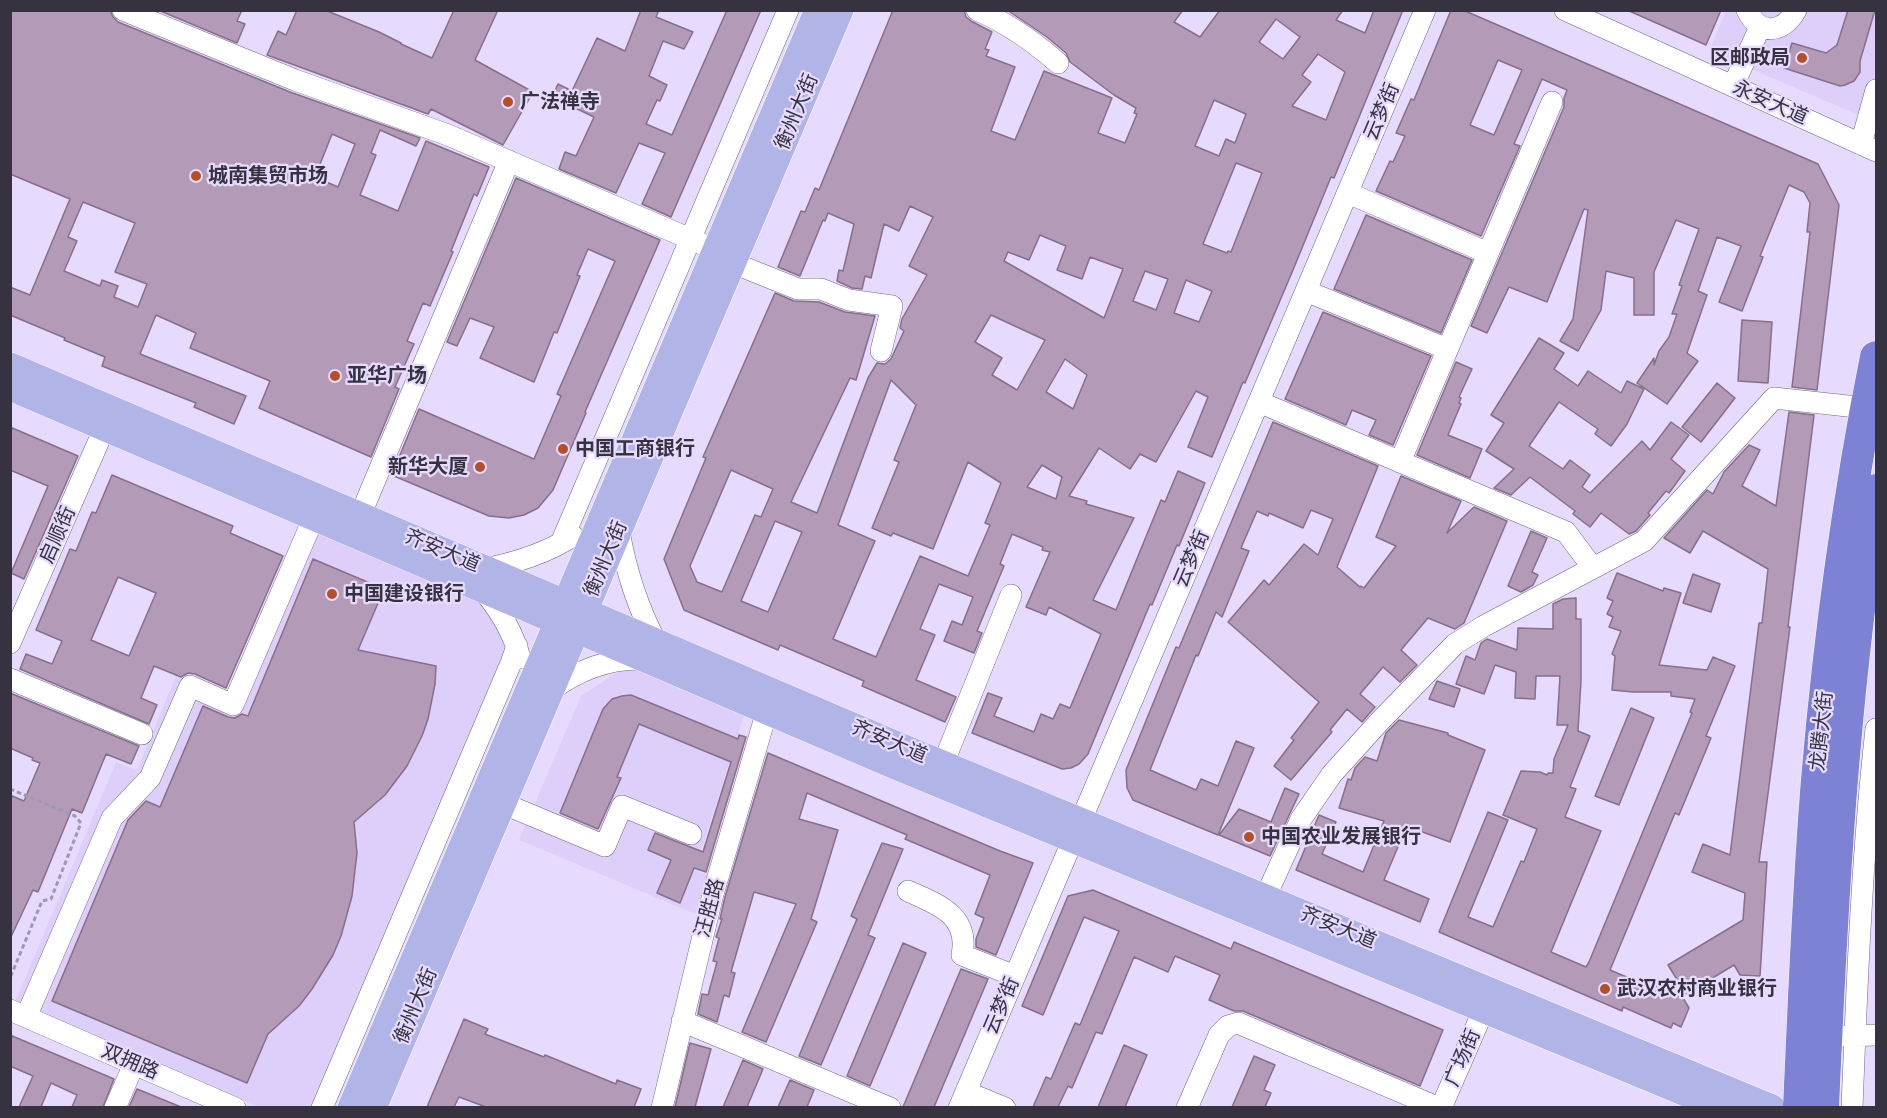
<!DOCTYPE html>
<meta charset="utf-8">
<style>
body{margin:0}
#map{position:relative;width:1887px;height:1118px;overflow:hidden;background:#e6dbff;font-family:"PT Sans",sans-serif}
canvas{display:block}
.frame{position:absolute;inset:0;border:12px solid #36323f;pointer-events:none}
</style>
<div id="map">
<canvas width="1887" height="1118"></canvas>
<div class="frame"></div>
</div>
<script>
const context = document.querySelector('canvas').getContext('2d');
context.lineJoin = 'round';
function fillPath(path, color) { context.fillStyle = color; context.fill(path, 'evenodd'); }
function trace(path, color, width, dash) { context.strokeStyle = color; context.lineWidth = width; context.lineCap = dash ? 'butt' : 'round'; context.setLineDash(dash || []); context.stroke(path); }
function drawText(font, color, halo, rows, align = 'center') {
  context.font = font + ' "PT Sans","Noto Sans SC",sans-serif'; context.lineWidth = 4.5; context.setLineDash([]); context.textBaseline = 'middle'; context.strokeStyle = halo; context.fillStyle = color; for (const [text, x, y, turn = 0] of rows) {
    context.save(); context.translate(x, y); context.rotate((+turn || 0) * Math.PI / 180); context.textAlign = isNaN(turn) ? turn : align; if (halo) context.strokeText(text, 0, 0); context.fillText(text, 0, 0); context.restore();
  }
}
const built = new Path2D(`
 M1726,11H1876V112L1870,120L1709,51Z
 M304,525L485,604L504,637L506,649L313,1107H258L15,1002L116,762L137,770L176,676L230,699Z
 M627,666L744,716L695,870L711,877L700,916L519,840L581,696Z`);
const building = new Path2D(`
 M10,10H110L113,17L118,22L290,92L420,138L416,146L380,130L371,153L376,155L360,195L398,211L426,141L489,167L477,196L474,194L451,251L453,252L430,306L423,303L407,341L414,344L395,387L399,389L371,457L259,408L270,381L190,348L196,333L156,315L140,354L246,396L234,424L194,407L196,403L102,366L105,357L64,340L65,338L10,315V287L30,295L70,199L10,174ZM332,134L355,144L338,187L315,177ZM83,202L135,223L115,272L147,284L138,307L114,297L118,286L102,280L100,286L64,271L77,241L68,237Z
 M158,10H242L237,21L245,24L237,43Z
 M297,10H325L379,32L401,43V44L432,58L454,10H498L475,60L533,92L503,145L431,109L428,114L267,55L278,31L286,35Z
 M641,10H659L656,17L693,32L684,49L663,41L649,76L667,85L660,101L657,100L646,124L672,135L727,10H761L671,217L642,204L665,153L639,143L616,193L559,169L565,152L576,156L594,117L552,97L558,84L572,91L597,38L625,51Z
 M893,10H964L966,17L971,21L992,32L985,49L989,50L986,56L1015,67L991,131L1015,140L1044,71L1112,98L1098,133L1125,143L1137,114L1134,113L1136,108L1114,95L1070,62L1066,53L1047,37L1007,10H1183L1174,22L1200,37L1220,10H1343L1336,20L1365,33L1374,10H1403L1334,178L1331,177L1293,270L1245,383L1243,382L1212,457L1188,447L1208,397L1196,391L1156,462L1140,454L1130,469L1099,448L1069,496L1087,501L1086,504L1134,518L1093,600L1116,610L1161,500L1165,502L1178,471L1205,483L1179,546L1177,545L1152,605L1150,604L1088,754L1079,764L1071,768L1062,769L972,733L988,693L1002,698L994,716L1034,732L1041,714L1053,719L1060,704L1070,708L1101,634L1049,607L1046,615L1026,607L1050,552L1042,550L1043,547L1012,534L1000,564L1004,566L977,631L982,633L974,653L944,641L952,621L962,625L973,597L939,584L920,629L935,635L916,680L956,697L945,722L862,686L864,681L780,645L778,650L684,610L664,559L706,458L703,457L775,293L794,301L819,302L845,312L875,316L856,380L850,378L791,502L817,513L868,378L877,363L885,364L891,359L904,331L900,328L902,319L927,275L909,266L933,217L910,206L899,231L884,224L871,278L865,276L862,289L852,288L837,281L839,270L843,271L854,224L828,213L825,221L823,220L800,276L778,267L801,211L805,212L815,188L819,190ZM1276,19L1300,37L1283,59L1259,42ZM1318,54L1345,72L1326,120L1292,106L1311,82L1302,75ZM1214,100L1246,114L1235,143L1226,139L1219,156L1195,146ZM1236,163L1262,173L1231,252L1228,251L1227,253L1203,244ZM1040,235L1066,246L1057,270L1082,279L1090,257L1123,269L1104,318L1004,261L1008,252L1029,260ZM1145,271L1168,279L1156,310L1133,301ZM1186,280L1212,291L1199,322L1174,313ZM991,315L1045,340L1017,390L992,375L1002,358L975,342ZM1065,359L1087,375L1073,409L1046,392ZM891,380L916,405L894,460L899,462L872,528L891,536L893,533L933,549L968,462L1001,483L985,523L990,525L968,576L920,556L876,657L833,639L875,541L838,525ZM1042,465L1062,477L1056,499L1027,487ZM731,470L773,489L761,517L755,515L722,592L697,582L690,566ZM775,521L802,532L768,612L741,601Z
 M1451,10H1463L1818,164L1839,205L1817,390L1792,387L1810,232H1807L1810,203L1804,192L1789,185L1760,256L1763,257L1742,311L1719,302L1741,246L1717,237L1698,291L1707,295L1687,353L1698,361L1667,404L1637,383L1654,358V365L1659,351L1669,337L1677,314H1672L1682,286L1679,285L1699,229L1676,220L1654,272V315H1634V278L1606,271L1601,310L1578,351L1560,341L1573,319L1588,210L1584,209L1547,302L1509,287L1487,333L1471,326L1564,107V98L1567,90L1542,79L1514,144L1520,146L1481,236L1376,191L1390,161L1393,162L1405,136L1396,133L1411,99L1414,100ZM1498,60L1522,70L1494,135L1470,125Z
 M1627,10H1721L1706,45Z
 M1848,10H1875L1860,61V72L1854,81L1845,85L1840,86L1784,68L1792,43L1826,53L1837,45Z
 M516,178L660,240L585,412L586,413L553,490L538,508L524,515L509,518L489,516L394,476L398,468L395,467L419,409L534,459L561,396L557,394L615,261L588,249L577,275L580,276L557,333L554,332L534,382L480,358L494,327L470,318L457,346L447,342Z
 M1366,215L1472,260L1441,333L1334,289Z
 M1323,312L1431,356L1393,445L1369,435L1376,420L1352,410L1346,425L1285,399Z
 M1742,320L1772,322L1768,383L1738,381Z
 M1539,338L1564,353L1554,369L1578,386L1588,371L1621,393L1627,381L1644,389L1627,424L1611,446L1595,434L1598,429L1559,402L1529,446L1563,469L1570,460L1590,475L1582,487L1590,493L1642,441L1650,450L1671,422L1689,435L1671,459L1685,471L1669,493L1666,491L1648,513L1650,515L1636,531L1629,534L1601,513L1590,527L1573,514L1575,511L1530,477L1511,495L1494,488L1514,469L1486,451L1504,423L1491,415Z
 M1456,362L1472,369L1459,397L1461,398L1459,403L1461,404L1448,435L1482,449L1470,478L1417,455Z
 M1717,383L1735,398L1701,442L1682,427Z
 M1789,412L1814,415L1788,627H1790L1759,862H1767L1760,976L1740,975L1734,965L1686,994L1668,965L1743,920L1745,893L1692,872L1703,844L1730,855L1759,623H1762L1768,569L1703,531L1690,553L1664,538L1707,490L1713,494L1724,472L1749,445L1760,450L1742,486L1776,506Z
 M1273,422L1378,466L1337,567L1360,587L1361,586L1364,588L1396,546L1376,537L1401,476L1461,501L1447,533L1474,507L1507,521L1464,623L1455,629L1428,618L1401,650L1417,665L1400,682L1383,667L1360,694L1375,707L1362,722L1347,709L1330,730L1332,732L1291,780L1274,766L1294,740L1291,738L1319,702L1228,622L1264,580L1269,585L1304,544L1318,555L1333,519L1311,510L1303,528L1269,513L1268,516L1257,511L1241,548L1249,551L1222,617L1216,612L1198,656L1196,655L1150,770L1196,790L1201,779L1218,786L1236,741L1254,748L1218,835L1133,800L1127,788L1126,770L1176,647L1179,648Z
 M10,427L78,456L24,579L11,573L48,486L10,470Z
 M112,475L233,526L230,533L283,556L226,688L195,674L188,673L181,677L154,666L141,698L157,705L149,724L20,669L26,654L52,664L62,641L36,630L70,549L76,551L92,512L96,513ZM118,577L156,593L129,656L91,640Z
 M1531,531L1547,538L1532,572L1538,575L1533,585L1521,592L1508,586Z
 M313,559L384,589L358,650L436,666L435,684L428,719L422,736L407,766L385,795L354,822L357,853L352,896L341,936L333,955L312,989L299,1006L268,1034L247,1083L52,1001L128,820L146,801L160,807L203,706L228,717L235,718L242,714L248,716Z
 M1617,573L1663,591L1664,588L1681,593L1659,665L1707,670L1713,657L1735,666L1706,736L1711,738L1679,815L1675,813L1610,970L1643,984L1644,981L1683,998L1689,1008L1681,1027L1673,1023L1671,1028L1623,1007L1622,1011L1439,932L1488,812L1508,820L1468,917L1493,927L1521,861L1524,862L1537,829L1503,815L1521,771L1540,772L1547,775L1548,773H1553L1554,759L1568,725H1557L1560,676H1536L1535,699L1515,698L1516,672L1495,665L1484,694L1456,684L1466,656L1475,660L1481,643L1487,639L1517,650L1518,628L1553,629V604L1563,599L1576,598V619H1581V680L1578,731L1590,736L1570,787L1576,789L1565,817L1601,831L1551,952L1586,967L1589,962L1692,713L1690,712L1695,699L1671,696V692H1633L1612,690L1615,656L1612,654L1621,631L1609,627L1613,617L1607,614L1613,601L1607,598Z
 M1693,574L1720,584L1711,612L1683,603Z
 M1437,681L1460,689L1454,707L1429,699Z
 M10,693L139,746L131,764L106,754L82,813L72,809L38,892L33,890L10,939V795L24,801L40,763L32,760L33,758L10,748Z
 M631,695L738,739L739,735L746,737L706,872L694,868L680,903L657,893L671,860L648,850L655,833L703,852L731,762L639,724L617,777L621,778L598,829L560,813L603,709L612,699L622,696Z
 M1631,708L1654,718L1619,805L1595,796Z
 M1399,720L1448,733V735L1485,750L1450,842L1417,830L1416,831L1406,828L1384,880L1429,899L1420,922L1296,870L1319,815L1336,822L1322,854L1363,872L1384,821L1339,808L1348,779L1351,780L1355,768L1365,757L1377,761L1386,733Z
 M768,753L1000,851L1033,863L996,955L976,947V939L984,918L975,914L990,875L905,839L907,835L807,793L799,819L838,830L811,919L817,922L766,1042L742,1032L796,904L754,892L731,972L735,973L729,997L724,995L717,1022L698,1014L702,994L708,995L717,962L713,961L719,938L716,937L722,919H720L725,897Z
 M1285,788L1299,794L1270,856L1219,835L1239,809L1271,822Z
 M882,843L903,849L868,935L875,938L821,1065L799,1056L857,919L851,916Z
 M1093,890L1231,949L1234,942L1443,1030L1420,1086L1243,1011H1234L1209,1000L1220,975L1175,956L1168,972L1134,957L1102,1034L1096,1032L1072,1088L1068,1086L1058,1107H1033L1046,1077L1051,1079L1075,1023L1080,1025L1119,931L1084,917L1043,1015L1022,1006L1068,896Z
 M903,943L926,953L870,1086L847,1076Z
 M961,969L988,979L934,1107H903Z
 M464,1019L488,1029L485,1034L544,1057L545,1055L616,1084L617,1080L641,1089L634,1107H486L459,1097L454,1107H427Z
 M10,1035L114,1079L103,1107H72L77,1095L51,1083L41,1107H19L33,1076L10,1066Z
 M690,1043L711,1049L695,1107H675Z
 M1124,1045L1147,1055L1125,1107H1098Z
 M1254,1056L1275,1065L1264,1090L1271,1093L1265,1107H1232Z
 M743,1060L763,1069L747,1107H723Z
 M790,1080L814,1090L807,1107H778Z
 M137,1089L181,1107H129Z`);
const path = new Path2D(`
 M10,789L75,816L81,823L51,899L42,901L10,978`);
const minor = new Path2D(`
 M123,10L295,80L448,135L716,250
 M977,10C1007,23 1033,41 1058,63
 M1565,10L1876,151
 M1747,10C1759,36 1783,34 1796,10
 M1733,86L1760,27
 M1861,144L1876,90
 M1348,193L1488,253
 M733,263L798,289H821L849,300L892,306L881,351
 M1306,291L1447,349
 M1259,402L1566,532L1593,568
 M1400,462L1552,102
 M360,516L509,161
 M619,531C626,571 637,606 656,642
 M561,543L788,10
 M483,569C516,563 545,554 573,536
 M482,589C500,610 513,632 520,658
 M10,643L105,427
 M10,679L142,734
 M550,691C579,669 609,658 644,659
 M943,764L1011,595
 M502,803L605,846L622,806L691,834
 M908,891C937,904 970,915 962,955L1015,976
 M1265,898L1301,819L1332,774L1380,721L1455,644L1484,626L1644,541L1774,398L1866,408
 M10,1010L235,1108
 M26,1017L112,818L150,778L190,686L233,705L314,517
 M682,1021L890,1108
 M1842,1036L1876,1035
 M966,1092L1005,1108
 M115,1108L134,1064
 M322,1108L511,663L517,646
 M662,1108L713,894L767,711
 M959,1108L1425,10
 M1187,1108L1219,1035L1228,1026L1238,1023L1439,1108
 M1441,1108L1484,1009
 M1852,1108C1857,981 1862,855 1876,729`);
const major = new Path2D(`
 M10,366L899,746L1772,1108
 M10,387L891,764L1722,1108
 M351,1108L818,10
 M373,1108L840,10`);
const highway = new Path2D(`
 M1799,1108C1804,998 1808,889 1817,780C1829,638 1848,497 1876,357
 M1823,1108C1832,901 1843,694 1876,490`);
const markers = [
 [1802,58,6,"#b64f28"],
 [508,102,6,"#b64f28"],
 [196,176,6,"#b64f28"],
 [335,376,6,"#b64f28"],
 [563,449,6,"#b64f28"],
 [480,467,6,"#b64f28"],
 [332,594,6,"#b64f28"],
 [1249,837,6,"#b64f28"],
 [1605,989,6,"#b64f28"]
];
const poiNames = [
 ["区邮政局",1790,58,"right"],
 ["广法禅寺",520,102],
 ["城南集贸市场",208,176],
 ["亚华广场",347,376],
 ["中国工商银行",575,449],
 ["新华大厦",468,467,"right"],
 ["中国建设银行",344,594],
 ["中国农业发展银行",1261,837],
 ["武汉农村商业银行",1617,989]
];
const streetNames = [
 ["永安大道",1770,103,24],
 ["衡州大街",797,112,-67],
 ["云梦街",1382,112,-67],
 ["启顺街",58,535,-66],
 ["齐安大道",442,551,23],
 ["衡州大街",606,559,-67],
 ["云梦街",1192,559,-67],
 ["龙腾大街",1822,731,-84],
 ["齐安大道",889,742,23],
 ["汪胜路",710,908,-75],
 ["齐安大道",1338,928,22],
 ["衡州大街",416,1006,-67],
 ["云梦街",1002,1006,-67],
 ["广场街",1463,1058,-67],
 ["双拥路",130,1062,23]
];
fillPath(built, '#ddcffa');
fillPath(building, '#b39bb8');
trace(building, '#856f8a', 1.5);
trace(minor, '#716786', 22);
trace(major, '#fff', 28);
trace(highway, '#fff', 33);
trace(path, '#a097b2', 3, [4.5, 3]);
trace(minor, '#fff', 21);
trace(major, '#b1b4e6', 27);
trace(highway, '#7d82d5', 32);
for (const [x, y, r, color] of markers) { const dot = new Path2D(); dot.arc(x, y, r, 0, 2 * Math.PI); context.fillStyle = color; context.fill(dot); trace(dot, '#e6dbff', 2); }
drawText('bold 20px', '#36323f', '#e6dbff', poiNames, 'left');
drawText('20px', '#36323f', '#e6dbff', streetNames);
</script>
